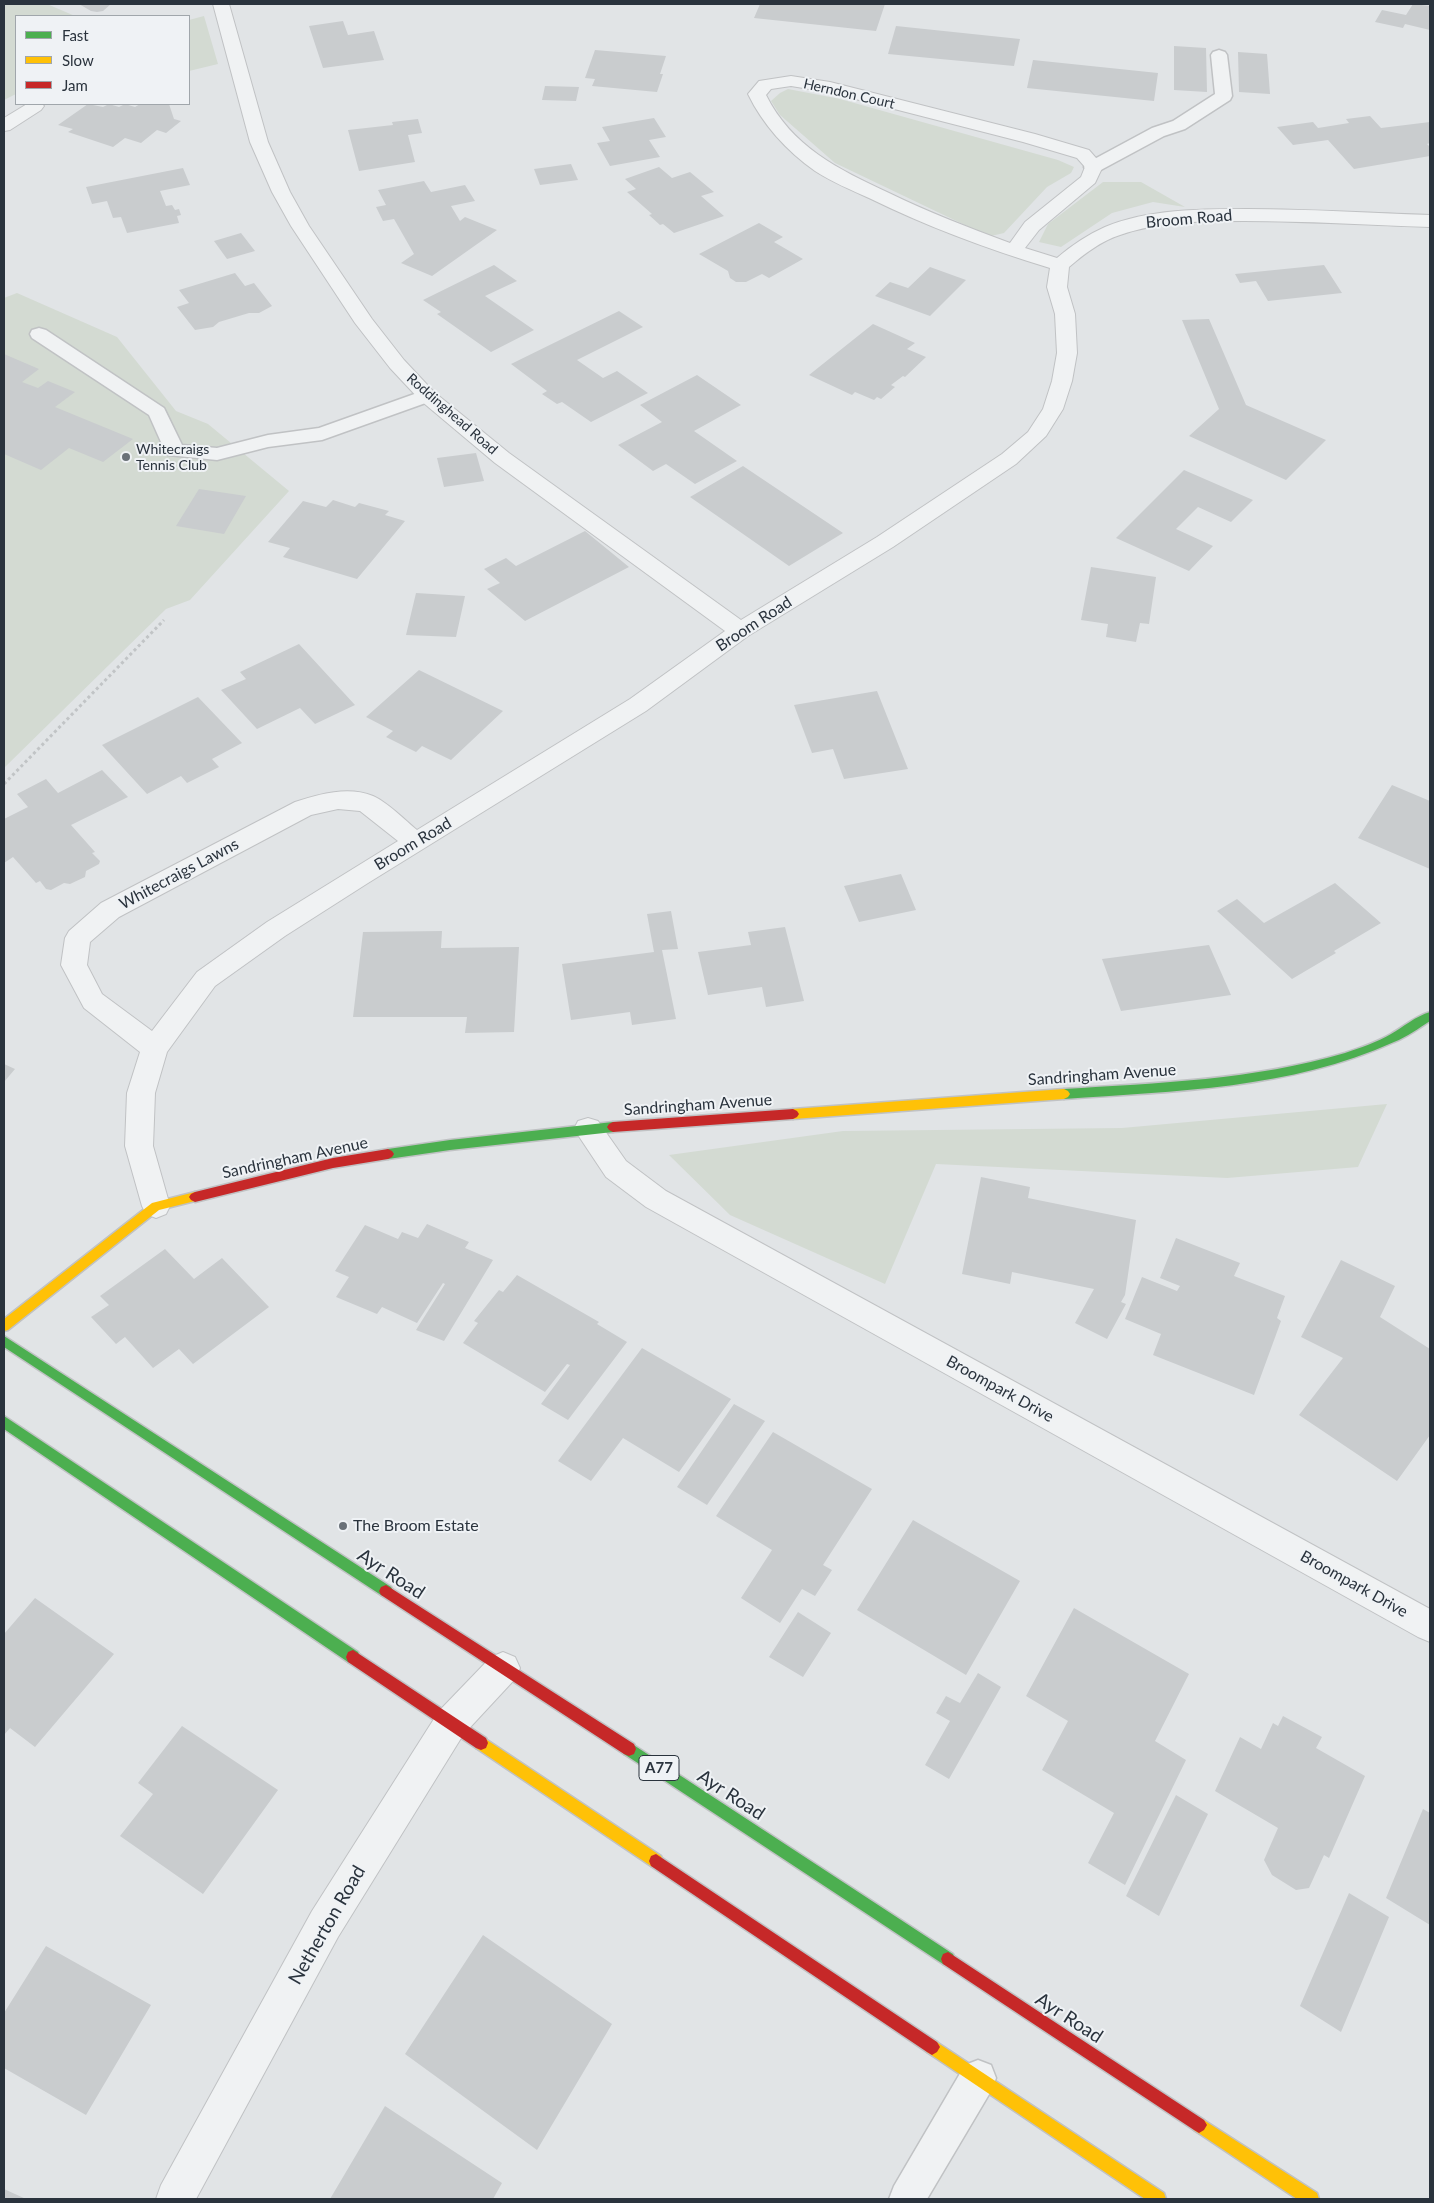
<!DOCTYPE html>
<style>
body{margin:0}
#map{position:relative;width:1434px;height:2203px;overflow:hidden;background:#e1e4e6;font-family:Lato,sans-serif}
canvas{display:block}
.frame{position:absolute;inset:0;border:5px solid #2a333d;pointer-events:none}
.legend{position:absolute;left:15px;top:15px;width:175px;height:90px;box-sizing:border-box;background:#eff2f5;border:1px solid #a0a6ab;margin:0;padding:6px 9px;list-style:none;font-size:15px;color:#2a333d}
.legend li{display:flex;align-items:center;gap:10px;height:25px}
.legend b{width:25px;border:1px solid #a0a6ab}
</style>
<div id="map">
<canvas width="1434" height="2203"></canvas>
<div class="frame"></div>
<ul class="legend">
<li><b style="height:6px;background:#4caf50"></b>Fast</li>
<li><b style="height:6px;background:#ffc107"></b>Slow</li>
<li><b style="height:6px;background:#c62828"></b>Jam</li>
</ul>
</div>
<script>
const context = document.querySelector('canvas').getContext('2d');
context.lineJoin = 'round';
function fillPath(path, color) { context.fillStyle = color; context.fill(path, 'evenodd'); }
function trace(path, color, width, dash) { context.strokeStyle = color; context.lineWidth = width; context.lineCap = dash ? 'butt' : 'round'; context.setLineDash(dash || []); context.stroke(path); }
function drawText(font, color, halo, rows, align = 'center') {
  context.font = font + ' Lato,sans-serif'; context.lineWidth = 4; context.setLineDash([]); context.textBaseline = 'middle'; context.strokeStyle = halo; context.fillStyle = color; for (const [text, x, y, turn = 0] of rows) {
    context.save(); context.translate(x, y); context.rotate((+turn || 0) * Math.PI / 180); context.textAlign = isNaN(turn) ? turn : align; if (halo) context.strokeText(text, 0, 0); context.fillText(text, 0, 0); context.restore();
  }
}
const green = new Path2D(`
 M4,4H47L75,16H16V94L4,100Z
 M204,16L218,64L189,71V20Z
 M788,89L840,99L1058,160L1074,167L1071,173L1047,187L1004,233L991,236L971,228L835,163L780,115L771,101L780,93Z
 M1103,182H1141L1185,207L1153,202L1112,213L1061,247L1039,242L1048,224Z
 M17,293L117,337L176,411L208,424L289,491L190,600L166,609L4,768V298Z
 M1387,1104L1358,1167L1227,1178L936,1164L885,1284L730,1215L669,1155L843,1131L1122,1128Z`);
const building = new Path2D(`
 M79,4H111L103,11L97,12L91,11Z
 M760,4H885L876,31L754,18Z
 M1413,4L1430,6V30L1405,24L1403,28L1375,22L1382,10L1406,15Z
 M343,21L348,35L374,31L384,60L323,68L309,26Z
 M896,26L1020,39L1014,66L888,54Z
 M1174,46L1206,48L1207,92L1174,90Z
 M595,50L666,56L660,74H663L657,92L592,86L595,79L585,78Z
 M1238,52L1267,54L1270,94L1239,92Z
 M1033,60L1158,73L1154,101L1027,88Z
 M545,86L579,87L576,101L542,100Z
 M88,104L103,107L109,104L119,107L125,104L135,107L140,104H169L174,119L181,121L166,133L157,130L141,143L125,138L113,147L68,132L73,129L58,125Z
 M1370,116L1381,128L1430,122V143L1427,144L1430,147V156L1354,169L1328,140L1293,145L1277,127L1313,122L1318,128L1349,123L1346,119Z
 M654,118L666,137L649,140L660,157L610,166L597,143L610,141L602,127Z
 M418,119L422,133L408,135L415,162L359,171L348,130L393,125L392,122Z
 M571,164L578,180L540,185L534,169Z
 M659,167L672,178L690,172L714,192L701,196L724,216L674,233L663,224L660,225L649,215L652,214L627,192L636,189L625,179Z
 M183,168L190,185L160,191L166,206L172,205L175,210L179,209L181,215L177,216L179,223L127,233L121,217L113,218L107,201L92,204L86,187Z
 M424,181L431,192L465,185L475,201L451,206L460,221L465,217L497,230L432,276L401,263L414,254L394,219L383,221L376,207L386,205L378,190Z
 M759,223L783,237L774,242L803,259L769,278L762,274L746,282H736L730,278L728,271L699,254Z
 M241,233L255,251L227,259L214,241Z
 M494,265L517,281L485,296L534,330L491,352L437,314L441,312L423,300Z
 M1324,265L1342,293L1268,301L1256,281L1240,283L1235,274Z
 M930,267L966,280L930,316L875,296L890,282L908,288Z
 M235,273L245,286L254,283L272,306L259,313H249L219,322L213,327L195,330L177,307L189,303L179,290Z
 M619,311L643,327L577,360L603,378L617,371L648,393L591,422L562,402L557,404L542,394L547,391L511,364Z
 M1209,319L1246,405L1326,440L1286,480L1189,436L1219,409L1182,320Z
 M873,324L915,343L907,349L926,357L905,377L903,376L891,385L895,387L881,399L877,397L874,400L855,392L852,395L809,375Z
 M4,354L39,369L22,382L38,388L48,381L75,392L55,407L133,439L103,462L69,448L41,470L4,454Z
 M697,375L741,405L694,431L737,461L695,484L666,464L653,471L618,445L662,422L640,405Z
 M476,453L484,481L444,487L437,458Z
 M743,466L843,533L789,566L690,497Z
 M1184,470L1253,500L1231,522L1198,507L1176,529L1213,546L1189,571L1116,538Z
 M199,489L246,496L224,534L176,526Z
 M333,500L355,507L359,503L389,511L385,515L405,521L357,579L283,557L290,548L268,542L303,501L326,507Z
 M585,531L629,567L525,621L487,589L500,583L484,569L506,558L516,566Z
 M1091,567L1156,577L1149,624L1140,623L1136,642L1106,637L1108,624L1081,620Z
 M416,593L465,596L456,637L406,635Z
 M299,644L355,705L315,724L300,708L257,729L221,690L246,679L240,672Z
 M419,670L503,711L451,760L422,746L416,752L386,737L393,731L366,717Z
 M877,691L908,769L844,779L833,749L812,753L794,705Z
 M198,697L242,743L212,759L219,767L187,783L181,776L147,794L102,745Z
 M102,770L128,797L71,825L95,852L92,853L100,861L99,864L86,871L85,877L70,884L64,883L51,890L46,889L40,881L36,883L13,857L4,863V819L28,807L17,794L46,779L58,793Z
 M1392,785L1430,801V869L1358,838Z
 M901,874L916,910L859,922L844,886Z
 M1335,883L1381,923L1334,951L1336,953L1292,979L1217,911L1237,899L1264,923Z
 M671,911L678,949L662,950L676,1019L632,1025L630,1012L571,1020L562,964L654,952L647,914Z
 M785,927L804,1001L766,1007L762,987L708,995L698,952L751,945L748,932Z
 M442,931L441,948L519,947L514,1032L465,1033L467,1017H353L363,932Z
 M1209,945L1231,995L1121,1011L1102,959Z
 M4,1064L15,1069L4,1082Z
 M981,1177L1030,1187L1028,1198L1136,1220L1125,1295L1121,1302L1126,1304L1107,1339L1075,1323L1094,1289L1012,1272L1010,1284L962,1274Z
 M427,1224L469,1242L465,1248L493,1260L444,1341L416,1330L445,1284L443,1283L417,1323L382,1307L377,1314L336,1297L349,1277L335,1271L365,1225L398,1239L402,1232L418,1238Z
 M1176,1238L1240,1263L1234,1276L1285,1296L1277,1318L1281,1321L1254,1395L1153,1355L1161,1334L1125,1319L1142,1277L1177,1291L1180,1286L1160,1278Z
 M165,1249L194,1279L222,1258L269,1307L193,1364L179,1349L153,1368L125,1337L116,1344L91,1317L109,1305L100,1296Z
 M1341,1260L1395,1286L1380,1317L1430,1349V1435L1397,1481L1299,1415L1343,1358L1301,1337Z
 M517,1275L599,1322L597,1324L627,1342L568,1420L541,1404L570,1365L567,1364L545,1392L463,1343L478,1323L474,1321L499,1290L503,1292Z
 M642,1348L731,1399L679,1472L623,1438L591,1481L558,1461Z
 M734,1404L765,1421L707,1505L677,1487Z
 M773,1432L872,1489L823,1565L832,1570L815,1596L802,1589L780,1623L741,1598L772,1550L716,1516Z
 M913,1520L1020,1581L966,1675L857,1610Z
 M35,1598L114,1654L35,1747L10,1728L4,1735V1634Z
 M1074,1608L1189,1674L1155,1741L1186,1760L1125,1885L1088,1863L1114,1813L1042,1770L1068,1721L1026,1696Z
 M798,1612L831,1633L803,1677L769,1657Z
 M978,1673L1001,1687L949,1779L925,1765L950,1721L936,1713L946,1696L960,1703Z
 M1283,1716L1322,1737L1316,1748L1365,1776L1329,1858L1324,1855L1309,1888L1296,1890L1272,1875L1264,1860L1278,1828L1215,1791L1240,1737L1261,1749L1273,1723L1278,1726Z
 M182,1726L278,1790L203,1894L120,1836L153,1794L138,1783Z
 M1176,1795L1208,1814L1159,1916L1126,1896Z
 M1423,1809L1430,1813V1925L1386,1898Z
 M1349,1893L1389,1917L1341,2032L1300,2006Z
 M483,1935L612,2024L537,2150L405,2054Z
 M46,1946L151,2005L86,2115L4,2068V2013Z
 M385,2106L502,2183L493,2199H330Z
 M4,2189L26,2199H4Z`);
const path = new Path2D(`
 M4,784L164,620`);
const lane = new Path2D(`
 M1219,50L1225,52L1227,55L1232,96L1230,100L1185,129L1164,136L1099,171H1087L1084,167L1087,163L1152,128L1173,121L1215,94L1211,55L1213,52Z
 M39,328L46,330L164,408L182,445L217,448L268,435L319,428L420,392L427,390L434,392L437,396L434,400L322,440L268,447L217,460L168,455L165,451L149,415L32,338L30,334L32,330Z
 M978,2060L991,2065L996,2078L991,2091L927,2199H889L894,2186L965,2065Z`);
const street = new Path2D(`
 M213,4H229L268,142L290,192L309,226L372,319L404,360L434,392L509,453L741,620L877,537L1002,454L1028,432L1043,409L1052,381L1057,353L1055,314L1047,287L1050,268C988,249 928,227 869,198C851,190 832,182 815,171C787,151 763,125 748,94L759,81L791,76L830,82L1035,134L1089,150L1103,166L1095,183L1039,230L1025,248L1057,258C1071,246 1087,235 1105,227C1148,209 1201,209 1247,209C1308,209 1369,213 1430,215V227C1368,225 1306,221 1244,221C1202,221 1160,221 1120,235C1101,241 1084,254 1069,267L1067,287L1075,314L1077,353L1072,381L1063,409L1046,436L1016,464L893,547L748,636L646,711L368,883L285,936L215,986L167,1052L155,1093L153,1146L170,1206L166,1214L156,1218L146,1214L142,1206L125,1146L127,1093L140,1052L84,1008L61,965L65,938L69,931L101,903L295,802C320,794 348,786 373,796C387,802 405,820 417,830L630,699L725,631L495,463L420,400L390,368L355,323L291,226L272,192L250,142ZM791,86L828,92L1023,142L1077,158L1085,167L1081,177L1025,222L1010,243C969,228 928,212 889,193C838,169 792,147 766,95L771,89ZM338,809L360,811L398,841L267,922L197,972L152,1031L102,994L87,965L90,942L119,917L311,815Z
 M27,104H42L44,106L41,110L10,130L4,131V118Z
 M588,1118L598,1121L626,1161L666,1191L1430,1609V1642L1418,1637L646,1207L606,1177L574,1129L578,1121Z
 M503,1652L515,1657L520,1668L515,1679L463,1735L338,1937L196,2199H156L161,2185L312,1911L439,1711L491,1657Z`);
const fast = new Path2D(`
 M1430,1012V1021C1419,1028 1407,1037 1394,1042C1291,1089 1175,1091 1064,1099L1060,1097L1058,1094L1060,1091L1064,1089C1158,1083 1254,1080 1345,1053C1360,1048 1377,1042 1391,1034C1403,1027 1416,1016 1430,1012Z
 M613,1122L617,1124L619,1127L617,1130L613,1132L450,1150L388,1159L384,1157L382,1154L384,1151L388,1149L450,1140Z
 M4,1336L391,1587L393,1591L391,1595L386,1597L381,1595L4,1347Z
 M4,1416L358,1652L360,1657L358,1662L353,1664L348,1662L4,1429Z
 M629,1742L953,1954L955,1959L953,1964L948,1966L943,1964L624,1754L622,1749L624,1744Z`);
const slow = new Path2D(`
 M1064,1089L1068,1091L1070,1094L1068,1097L1064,1099L793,1119L789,1117L787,1114L789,1111L793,1109Z
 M195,1192L199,1194L201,1197L199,1200L159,1210L8,1330L4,1331V1319L152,1203Z
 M481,1736L661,1856L663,1861L661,1866L656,1868L651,1866L476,1748L474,1743L476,1738Z
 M932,2039L1164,2193L1166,2199H1145L927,2052L924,2047L927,2042Z
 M1199,2117L1317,2193L1319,2199H1297L1194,2130L1191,2125L1194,2120Z`);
const jam = new Path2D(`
 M793,1109L797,1111L799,1114L797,1117L793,1119L613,1132L609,1130L607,1127L609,1124L613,1122Z
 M388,1149L392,1151L394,1154L392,1157L388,1159L333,1168L195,1202L191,1200L189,1197L191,1194L195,1192L333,1158Z
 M386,1585L634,1744L636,1749L634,1754L629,1756L624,1754L381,1595L379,1591L381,1587Z
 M353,1650L486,1738L488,1743L486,1748L481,1750L476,1748L348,1662L346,1657L348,1652Z
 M656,1854L937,2042L940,2047L937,2052L932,2055L927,2052L651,1866L649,1861L651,1856Z
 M948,1952L1204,2120L1207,2125L1204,2130L1199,2133L1194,2130L943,1964L941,1959L943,1954Z`);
const markers = [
 [126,457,5,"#6a7178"],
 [343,1526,5,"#6a7178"]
];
const farStreetnames = [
 ["Herndon Court",849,94,13],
 ["Roddinghead Road",452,414,41]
];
const farPoinames = [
 ["Whitecraigs",136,449],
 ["Tennis Club",136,465]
];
const shields = [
 [659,1768,40]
];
const shieldNames = [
 ["A77",659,1768]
];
const streetNames = [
 ["Broom Road",1189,219,-5],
 ["Broom Road",754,624,-33],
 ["Broom Road",413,844,-31],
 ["Whitecraigs Lawns",179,874,-28],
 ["Sandringham Avenue",1102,1075,-4],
 ["Sandringham Avenue",698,1105,-4],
 ["Sandringham Avenue",295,1158,-12],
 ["Broompark Drive",1000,1389,29],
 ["Broompark Drive",1354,1584,29]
];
const poiNames = [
 ["The Broom Estate",353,1526]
];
const nearStreetnames = [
 ["Ayr Road",391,1574,33],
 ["Ayr Road",731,1795,33],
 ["Netherton Road",327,1925,-60],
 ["Ayr Road",1069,2018,33]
];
fillPath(green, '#d3dad2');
fillPath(building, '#c9ccce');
trace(lane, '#c0c2c4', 3);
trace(street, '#c0c2c4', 2);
trace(fast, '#c0c2c4', 3);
trace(slow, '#c0c2c4', 3);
trace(jam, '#c0c2c4', 3);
trace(path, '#c1c4c6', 3, [3, 3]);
fillPath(lane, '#f0f2f3');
fillPath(street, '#f0f2f3');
fillPath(fast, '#4caf50');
fillPath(slow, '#ffc107');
fillPath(jam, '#c62828');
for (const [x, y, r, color] of markers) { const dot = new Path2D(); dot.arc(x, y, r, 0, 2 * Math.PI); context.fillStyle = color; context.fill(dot); trace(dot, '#eff2f5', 2); }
drawText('14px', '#2a333d', '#eff2f5', farStreetnames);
drawText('14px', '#2a333d', '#eff2f5', farPoinames, 'left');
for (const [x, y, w] of shields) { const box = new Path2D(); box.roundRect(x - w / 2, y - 12.5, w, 25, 4); context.fillStyle = '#eff2f5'; context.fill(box); trace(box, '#2a333d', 1); }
drawText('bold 15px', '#2a333d', null, shieldNames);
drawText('16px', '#2a333d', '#eff2f5', streetNames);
drawText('16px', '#2a333d', '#eff2f5', poiNames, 'left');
drawText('19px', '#2a333d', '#eff2f5', nearStreetnames);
</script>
